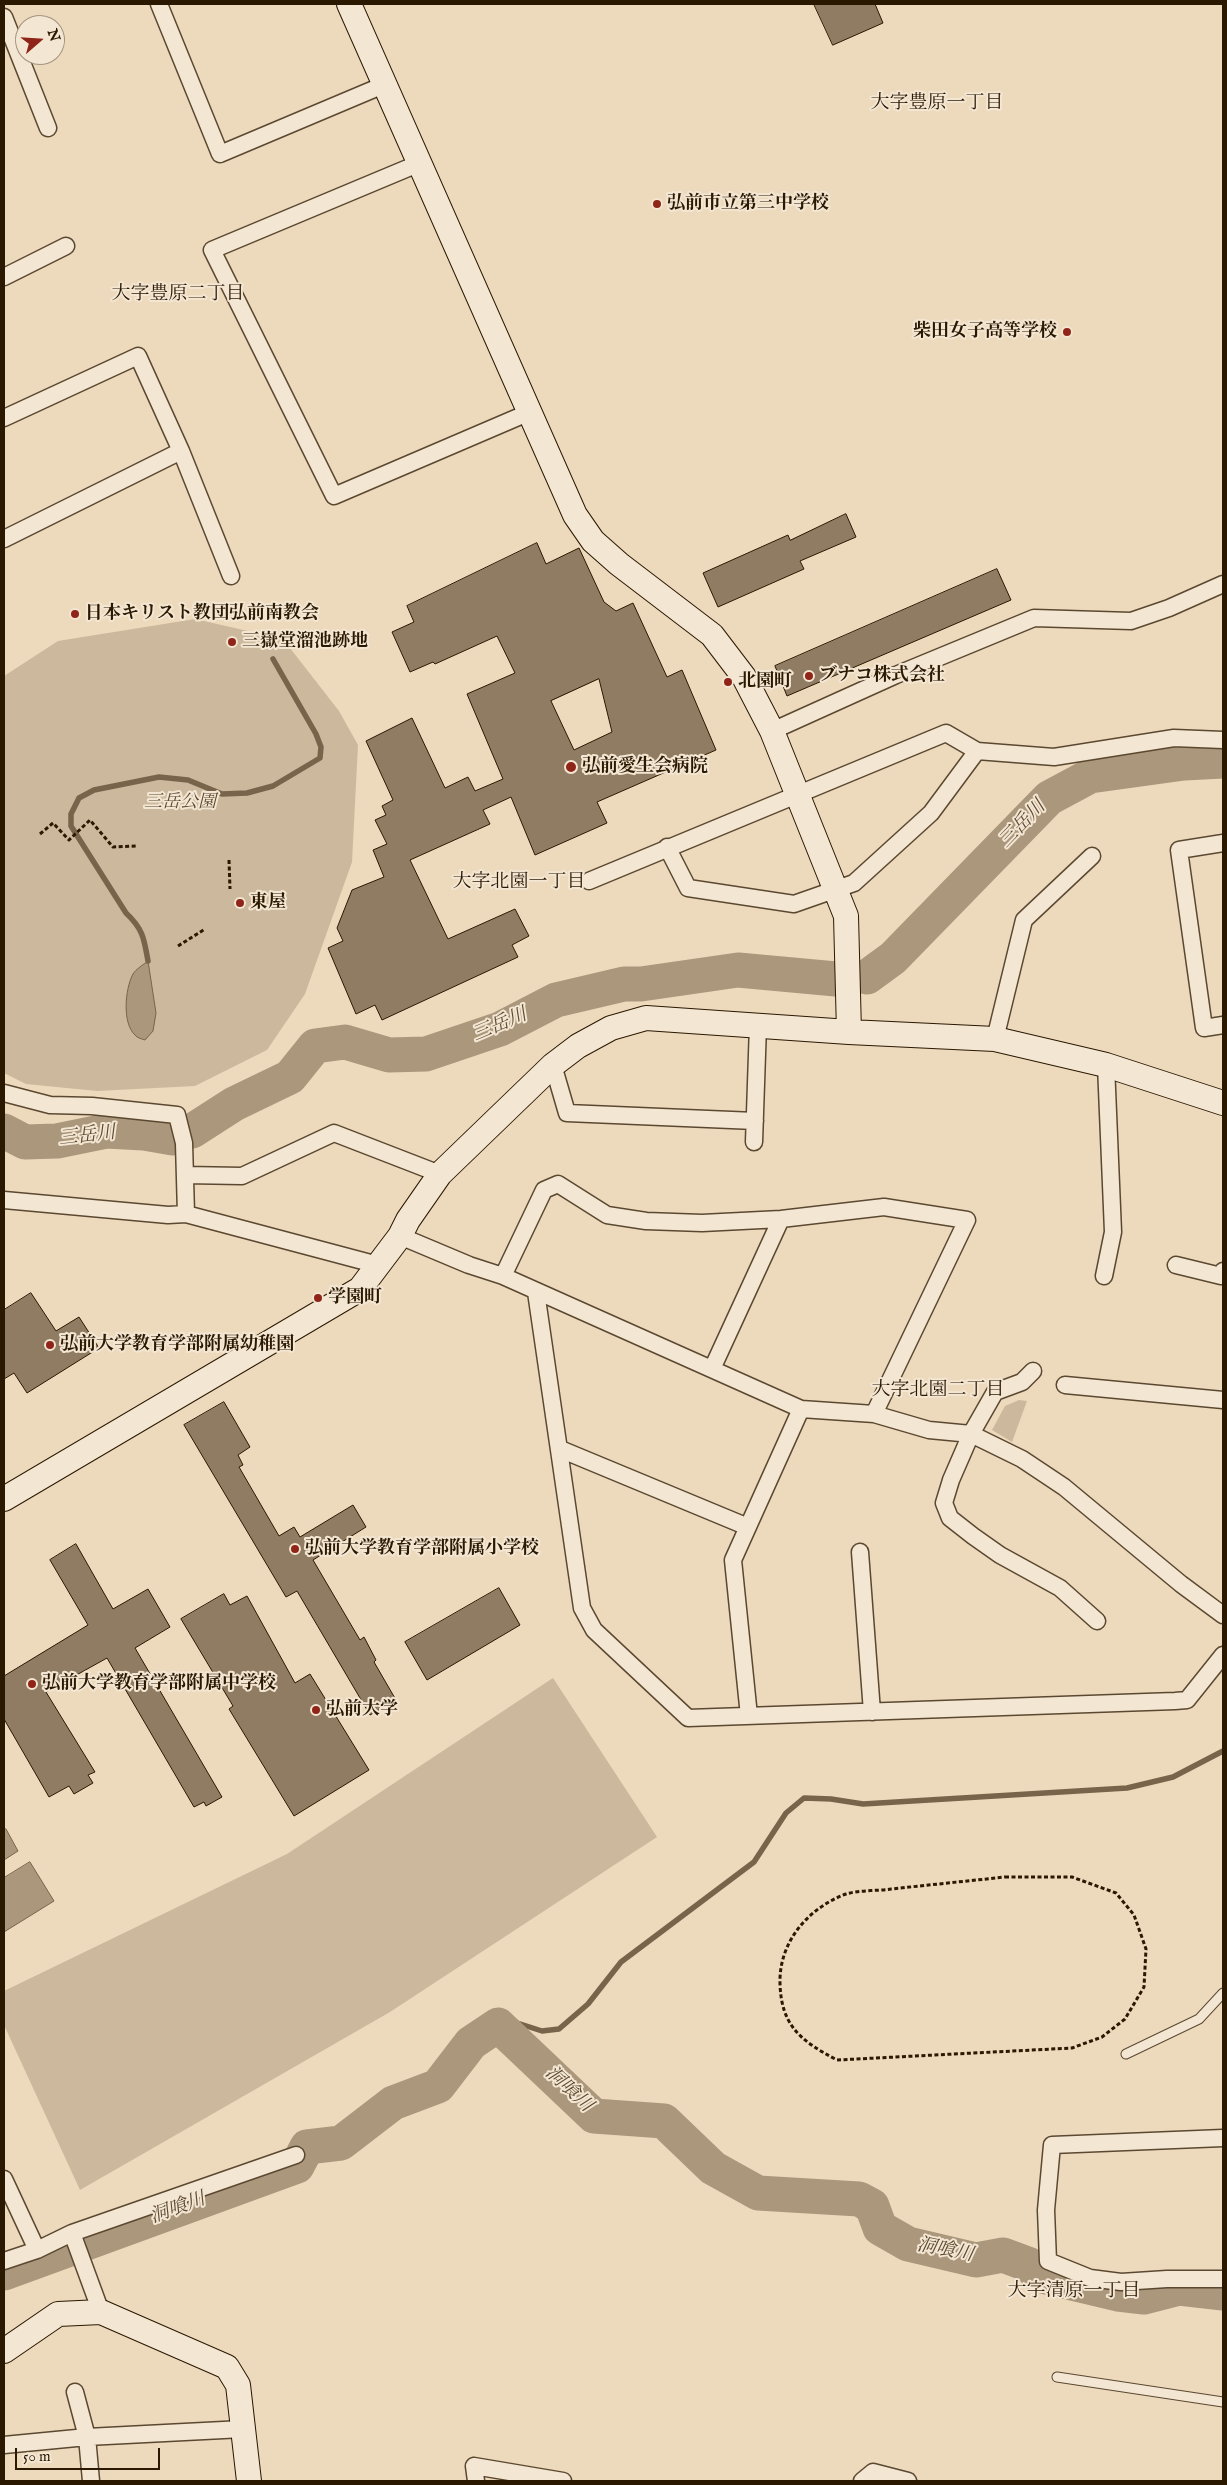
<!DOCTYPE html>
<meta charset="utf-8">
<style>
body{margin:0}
#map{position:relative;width:1227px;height:2485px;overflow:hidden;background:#edd9bc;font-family:"IM FELL English",serif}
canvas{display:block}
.frame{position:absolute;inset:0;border:5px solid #2a1801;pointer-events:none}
.north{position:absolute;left:15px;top:15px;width:50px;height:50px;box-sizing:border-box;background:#f3e6d3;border:1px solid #a3947f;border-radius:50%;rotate:71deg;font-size:14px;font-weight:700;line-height:20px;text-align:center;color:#2a1801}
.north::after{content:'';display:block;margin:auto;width:18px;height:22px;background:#8f2418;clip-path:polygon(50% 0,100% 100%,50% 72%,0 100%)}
.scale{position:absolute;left:15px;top:2448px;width:145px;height:22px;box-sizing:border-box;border:2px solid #2a1801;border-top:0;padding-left:6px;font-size:15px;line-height:18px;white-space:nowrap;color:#2a1801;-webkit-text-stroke:4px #f3e6d3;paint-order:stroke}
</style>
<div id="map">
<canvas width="1227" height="2485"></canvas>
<div class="frame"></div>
<div class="north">N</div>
<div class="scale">50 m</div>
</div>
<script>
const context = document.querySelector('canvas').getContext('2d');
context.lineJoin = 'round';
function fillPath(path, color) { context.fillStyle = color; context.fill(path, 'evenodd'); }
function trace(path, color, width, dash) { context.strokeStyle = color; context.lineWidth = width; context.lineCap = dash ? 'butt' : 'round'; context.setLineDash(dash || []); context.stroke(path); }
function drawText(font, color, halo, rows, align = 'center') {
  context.font = font + ' "IM FELL English","Noto Serif JP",serif'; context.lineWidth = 4; context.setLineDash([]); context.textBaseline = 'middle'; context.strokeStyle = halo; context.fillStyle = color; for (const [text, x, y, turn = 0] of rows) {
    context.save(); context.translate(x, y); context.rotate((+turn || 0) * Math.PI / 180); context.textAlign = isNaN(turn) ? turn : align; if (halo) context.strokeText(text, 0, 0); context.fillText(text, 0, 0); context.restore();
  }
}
const green = new Path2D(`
 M195,619L283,639L339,711L358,745L352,862L305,994L267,1050L195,1086L97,1091L26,1084L4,1073V676L58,641Z
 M1019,1400L1027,1401L1012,1442L992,1430L1005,1406Z
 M553,1678L657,1837L390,2012L80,2190L4,2025V1991L287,1854Z`);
const water = new Path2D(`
 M148,961L156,1013L153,1031L145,1040C142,1039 137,1038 135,1035C122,1023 125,989 133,974C136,969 143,965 148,961Z
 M6,1829L18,1851L4,1860V1830Z
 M30,1862L54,1901L4,1932V1878Z`);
const stream = new Path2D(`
 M148,961C144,938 143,929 126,913L71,826V814L79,798L94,790L159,777L188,780L222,794L247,793L273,786L320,758L321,747L316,734L273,659
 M498,2025L514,2022L542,2031L559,2029L588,2004L621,1962L754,1862L786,1813L804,1798L831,1799L863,1804L1127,1788L1173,1777L1223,1751`);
const river = new Path2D(`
 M867,977L893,958L1049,798L1090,776L1184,763L1223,761
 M4,1131L25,1142L57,1141L106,1131L144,1133L173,1138
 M192,1131L234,1104L290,1077L315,1046L345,1042L389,1055L426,1054L500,1029L556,1000L624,984H641L738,970L836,979
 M4,2273L297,2166L307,2147L341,2143L393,2103L438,2086L471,2043L498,2025L594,2116L664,2121L713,2168L758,2193L859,2199L872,2206L880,2228L908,2244L976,2260L1003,2255L1030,2265L1038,2275L1118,2294L1144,2297L1179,2288L1223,2293`);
const building = new Path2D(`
 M814,4H875L883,23L833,45Z
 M846,514L856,537L800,561L804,569L718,607L703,573L788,535L790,540Z
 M537,543L546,564L579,548L604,602L616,611L633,603L667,677L682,670L716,750L597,802L607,823L535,855L511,797L483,810L490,824L410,860L448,939L515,909L529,936L512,945L518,957L382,1020L375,1005L356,1014L328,948L343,941L337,928L352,890L384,877L373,850L387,844L375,820L386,815L382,806L393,800L366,741L412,718L445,788L468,777L475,791L503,779L467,694L515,673L497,636L435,664L433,662L410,672L392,632L414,622L407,606ZM599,679L612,732L574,750L551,701Z
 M997,569L1011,600L787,696L775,666Z
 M31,1293L56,1331L79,1317L99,1348L27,1393L14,1373L4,1379V1310Z
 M224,1402L250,1447L238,1455L243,1465L239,1467L279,1536L294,1527L300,1537L353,1505L366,1527L313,1560L360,1640L364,1637L376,1660L374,1662L396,1700L370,1715L297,1591L286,1597L184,1425Z
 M76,1544L113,1609L148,1589L170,1627L135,1648L222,1797L206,1806L204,1802L194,1807L107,1658L46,1692L95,1772L88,1775L93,1783L74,1794L69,1786L49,1797L4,1719V1676L88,1625L50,1560Z
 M499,1588L520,1625L427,1680L405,1642Z
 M224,1594L230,1605L247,1596L295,1683L310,1674L369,1770L294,1816L229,1709L233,1706L181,1619Z`);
const path = new Path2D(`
 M40,834L53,823L69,840L90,820L113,847L137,846
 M229,860L230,889
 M178,946L205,929
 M1005,1877H1072L1116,1893L1134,1915L1146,1949L1144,1987L1125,2019L1102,2037L1072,2048L837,2060C801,2041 781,2026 780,1983C779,1942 808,1908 846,1894C859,1890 877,1891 891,1889C929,1885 967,1881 1005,1877Z`);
const lane = new Path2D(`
 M1126,2054L1199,2019L1223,1993
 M1057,2377L1223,2402`);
const street = new Path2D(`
 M159,4L220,154L386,84
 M4,17L48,128
 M420,163L212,250L334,496L530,412
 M4,277L66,246
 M4,418L138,356L181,451
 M4,539L181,451L231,576
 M772,731L896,675L1034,618L1131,621L1169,608L1223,584
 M1223,843L1179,850L1204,1028L1223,1025
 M667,847L688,888L794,904L854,883L931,813L977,751
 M589,881L946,733L977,751L1054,757L1174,738L1223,740
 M995,1039L1024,920L1092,856
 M553,1065L567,1113L755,1121
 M4,1093L50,1105L92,1106L177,1115L184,1143L186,1214
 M754,1142L758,1025
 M185,1175L242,1176L334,1133L440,1174
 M4,1200L168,1215L186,1214L378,1265
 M400,1236L469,1265L503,1276L801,1409L874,1414L929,1430L971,1434L1022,1459L1064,1487L1181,1584L1223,1615
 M1176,1265L1221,1276L1223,1271
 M503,1276L544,1190L558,1184L607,1215L646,1221L702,1223L781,1219L884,1207L967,1220L874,1414
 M1104,1276L1113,1232L1106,1065
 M536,1292L582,1608L594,1630L688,1718L1175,1701L1187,1700L1223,1655
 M712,1369L781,1219
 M1033,1371L1022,1382L995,1392L971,1434L951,1480L944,1503L950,1518L973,1536L1000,1555L1060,1588L1097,1621
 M1065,1385L1223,1400
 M560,1449L748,1527
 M860,1552L872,1712
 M749,1716L733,1560L801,1409
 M1223,2138L1052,2145L1046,2210L1048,2261L1090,2278L1121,2282L1167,2279H1223
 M4,2179L37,2250
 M72,2233L296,2155
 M4,2261L37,2250L72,2233L101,2312
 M75,2392L87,2437L91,2481
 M4,2445L87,2437L243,2429
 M476,2481L474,2466L563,2481
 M862,2481L873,2472L908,2481`);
const secondary = new Path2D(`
 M349,4L575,515L593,541L619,564L712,635L744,677L772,731L846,916L849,1032
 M4,1499L360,1289L400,1236L408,1220L440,1174L553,1065L578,1046L611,1028L646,1018L849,1032L995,1039L1106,1065L1223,1103
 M4,2351L58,2314L101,2312L227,2367L238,2385L249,2481`);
const markers = [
 [657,204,5,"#8f2418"],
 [1067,332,5,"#8f2418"],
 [75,614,5,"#8f2418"],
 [232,642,5,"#8f2418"],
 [809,676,5,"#8f2418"],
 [728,682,5,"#8f2418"],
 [571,767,6,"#8f2418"],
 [240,903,5,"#8f2418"],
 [318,1298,5,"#8f2418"],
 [50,1345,5,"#8f2418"],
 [295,1549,5,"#8f2418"],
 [32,1684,5,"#8f2418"],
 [316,1710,5,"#8f2418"]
];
const poiNames = [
 ["弘前市立第三中学校",667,204],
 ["柴田女子高等学校",1057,332,"right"],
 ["日本キリスト教団弘前南教会",85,614],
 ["三嶽堂溜池跡地",242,642],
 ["ブナコ株式会社",819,676],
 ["北園町",738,682],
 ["弘前愛生会病院",582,767],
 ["東屋",250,903],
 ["学園町",328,1298],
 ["弘前大学教育学部附属幼稚園",60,1345],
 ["弘前大学教育学部附属小学校",305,1549],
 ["弘前大学教育学部附属中学校",42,1684],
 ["弘前大学",326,1710]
];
const parkNames = [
 ["三岳公園",180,803]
];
const neighbourhoodNames = [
 ["大字豊原一丁目",937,104],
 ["大字豊原二丁目",178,295],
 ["大字北園一丁目",519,883],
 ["大字北園二丁目",938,1391],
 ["大字清原一丁目",1074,2292]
];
const waterNames = [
 ["三岳川",1023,825,-46],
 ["三岳川",500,1026,-23],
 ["三岳川",87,1137,-7],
 ["洞喰川",568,2090,43],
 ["洞喰川",178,2209,-20],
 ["洞喰川",945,2251,11]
];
fillPath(green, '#ccb89c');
fillPath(water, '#ab977c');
trace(water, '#77644b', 1);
trace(stream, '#77644b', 5.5);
trace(river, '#ab977c', 35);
fillPath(building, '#8f7c62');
trace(building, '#2a1801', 1);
trace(lane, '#5b4830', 11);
trace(street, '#5b4830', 19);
trace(secondary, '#2a1801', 26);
trace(path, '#2a1801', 3, [4, 2.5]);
trace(lane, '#f3e6d3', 9);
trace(street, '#f3e6d3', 16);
trace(secondary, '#f3e6d3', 24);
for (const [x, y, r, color] of markers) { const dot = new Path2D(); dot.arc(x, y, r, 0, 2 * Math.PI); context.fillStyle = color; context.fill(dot); trace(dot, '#f3e6d3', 2); }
drawText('bold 18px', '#2a1801', '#f3e6d3', poiNames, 'left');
drawText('italic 18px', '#5b4830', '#f3e6d3', parkNames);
drawText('19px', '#2a1801', '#f3e6d3', neighbourhoodNames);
drawText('italic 19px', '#5e4b32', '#f3e6d3', waterNames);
</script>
